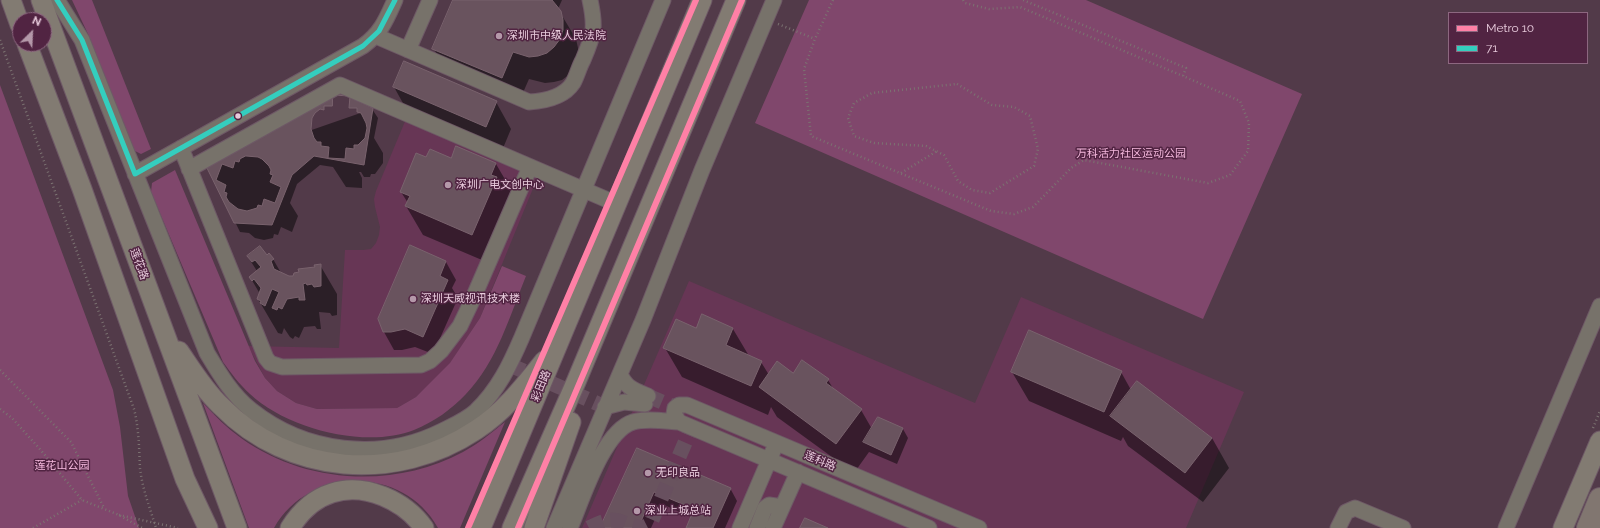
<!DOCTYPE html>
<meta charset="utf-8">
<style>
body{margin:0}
#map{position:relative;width:1600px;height:528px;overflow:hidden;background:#523a49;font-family:Raleway,sans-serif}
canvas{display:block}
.legend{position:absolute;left:1448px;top:12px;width:140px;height:52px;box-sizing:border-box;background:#512442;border:1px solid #8d6780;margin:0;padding:5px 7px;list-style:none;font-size:12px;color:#e8cbdc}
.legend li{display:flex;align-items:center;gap:8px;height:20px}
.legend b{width:20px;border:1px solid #8d6780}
.north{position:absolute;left:12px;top:12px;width:40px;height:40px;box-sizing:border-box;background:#512442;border:1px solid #8d6780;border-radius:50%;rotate:24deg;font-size:11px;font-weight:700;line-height:16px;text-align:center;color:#e8cbdc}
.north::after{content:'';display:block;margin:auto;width:14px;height:18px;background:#b498a9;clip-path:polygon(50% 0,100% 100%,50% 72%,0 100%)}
</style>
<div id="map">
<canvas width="1600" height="528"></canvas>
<ul class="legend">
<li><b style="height:5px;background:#ff80a6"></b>Metro 10</li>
<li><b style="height:5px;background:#34cebe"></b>71</li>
</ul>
<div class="north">N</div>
</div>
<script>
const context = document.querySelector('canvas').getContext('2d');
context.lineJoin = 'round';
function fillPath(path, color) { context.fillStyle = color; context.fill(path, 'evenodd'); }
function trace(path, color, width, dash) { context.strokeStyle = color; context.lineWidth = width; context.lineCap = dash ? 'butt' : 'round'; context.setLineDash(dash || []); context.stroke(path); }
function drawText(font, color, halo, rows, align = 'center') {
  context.font = font + ' Raleway,"Noto Sans SC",sans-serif'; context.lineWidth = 3; context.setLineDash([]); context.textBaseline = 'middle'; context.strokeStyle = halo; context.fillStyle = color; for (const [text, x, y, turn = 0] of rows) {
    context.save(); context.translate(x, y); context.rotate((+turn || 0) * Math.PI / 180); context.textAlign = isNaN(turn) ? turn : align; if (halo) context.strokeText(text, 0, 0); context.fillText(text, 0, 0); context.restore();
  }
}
const built = new Path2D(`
 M411,107L543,164L480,318L450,364L435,380L416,397L397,408L317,409L296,403L277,391L265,378L248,346L339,348L345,250H363L371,249L376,243L379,235L380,227L375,207L374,199L376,191Z
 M689,281L975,403L1021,297L1244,392L1186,528H582Z`);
const green = new Path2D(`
 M72,0H92L151,149L141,154L133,150L88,34Z
 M809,0H1086L1302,94L1203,319L755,123Z
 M0,85L113,390L120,427L128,496L139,528H0Z
 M175,170L255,361L265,378L277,391L296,403L317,409L397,408L416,397L450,363L480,318L502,266L526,276C510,315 497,362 466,394C452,409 434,422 414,430C366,449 287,429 250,394C239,384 231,373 223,362L151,192L152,183Z
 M203,403C215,416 227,428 241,438C305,484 394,489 463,452C478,444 491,433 505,422L460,528H438C403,465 309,466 274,528H249Z`);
const shadow = new Path2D(`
 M454,0H562L558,9L576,39L578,48V58L570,74L562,80L554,82L545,83L529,79L518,104L449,76L434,49Z
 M394,87L496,102L511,129L501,153L409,114Z
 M372,109L378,118L374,138L383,153V163L375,174H371L370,177H364L361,172H359L362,178V188L346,187L333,167L320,165L297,184L290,203L298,216L292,232L281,227L278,235L274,234L273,238L264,240L255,238L249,233L240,232L208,166Z
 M456,147L496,164L513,193L489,263L423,235L406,206L408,203L401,192L426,159H451Z
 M411,247L446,262L456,280L452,288L458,298L433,354L415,347L402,350H394L384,332Z
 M248,257H267L273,259L281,273L288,277H294L316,268L320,265L337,294V315L332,316L330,313L319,312L321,329H317L315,326L304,327L299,338L295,336L293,339L290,337L284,328L282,334L278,333L258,299L260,294L250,277L257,271Z
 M697,329H733L749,356L761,362L769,375L793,374L828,380L834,390L861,410L872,429L878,418L903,429L908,438L897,464L869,452L854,473L777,417L771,407L768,415L682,377L665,348Z
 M1012,372H1121L1131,390L1137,382L1212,438L1229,468L1203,502L1128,446L1123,437L1121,441L1029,401Z
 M637,449L730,488L737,501L725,528H687L691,517L662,504L651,528H601Z`);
const building = new Path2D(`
 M453,0H552L561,11L563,20V30L560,39L554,47L547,53L538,56L529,57L513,52L502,78L432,49Z
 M404,61L497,101L486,127L393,87Z
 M339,92L373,108L364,165L314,156L292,175L272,225L234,223L206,166Z
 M333,95L350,96L349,108H357V112L361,113L366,123L367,128L365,138L358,145H354V149L346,148L345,159L328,158L329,147L321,146V142H317L314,138L311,129L312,118L315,113L320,109L324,110V106H332Z
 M456,146L496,163L491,175L497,177L472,235L405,206L410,196L400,192L416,153L426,157L430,149L451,158Z
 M246,156L258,157L262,159L269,166L271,170L270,174L273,175L270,182L281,187L275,203L264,199L262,206L258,205L257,208L247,211L238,209L229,202L226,197L227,193L224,192L226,185L216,180L222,164L233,168L235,161L239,162L240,159Z
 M410,245L446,261L440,276L448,280L423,337L405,329L391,332H383L378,319Z
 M260,246L267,255L269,253L274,259L271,261L274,269L289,276H293L294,273L299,272L298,269L315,267L314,265L321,264V286L314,287L312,284L307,285L306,283L303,284L305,300H299V297L287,299L282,309L278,307L277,310L272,308L279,292L272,289L265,306L260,303L261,301L257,299L261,288L254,279L252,281L249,277L261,267L255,260L252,262L247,256Z
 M702,314L733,328L726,345L762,361L751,386L663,348L676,319L696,328Z
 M1029,330L1122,371L1104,412L1011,372Z
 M802,360L829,379L826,383L862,409L836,444L759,387L777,361L793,373Z
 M1137,381L1212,438L1185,473L1110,416Z
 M878,417L903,428L891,455L863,442Z
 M637,448L731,488L713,528H686L694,509L654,492L638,528H600Z
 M805,518L828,528H800Z`);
const minorTunnel = new Path2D(`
 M510,365L605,407
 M648,396L688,413
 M589,528C618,513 615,523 642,528L648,525L652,520L693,424`);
const path = new Path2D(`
 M833,0L815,39L804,69L811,136L991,211L1014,214L1033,207L1071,168L1084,160L1208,183L1230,175L1248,151L1249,123L1240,101L1183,76L1186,68L1023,0
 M963,0L965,3L989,9L1020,7L1183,76
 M778,24L815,39
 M0,40L134,409C139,429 139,448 140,468C142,488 150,508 156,528
 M957,84L992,105L1014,107L1030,116L1038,149L1034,166L990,193L972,190L958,181L944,155L926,146L874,143L854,136L848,118L854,103L872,93Z
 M901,173L937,151
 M0,370L71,442L104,508
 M0,409L12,418L39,448L82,500L119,515L142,528
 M1593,428L1600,411
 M33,528L82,500`);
const minor = new Path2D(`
 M57,0L82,40L207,353C219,373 232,395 251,410C305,453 380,462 442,431C454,425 466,420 476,411C498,390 510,365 522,337L663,0
 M376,36L529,102C545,101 564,97 573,83C577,76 579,67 583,60C594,34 596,28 590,0
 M408,50L430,0
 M181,148L266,358L270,363L282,367L421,365L430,361L441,351L460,326L471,303L530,167
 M189,169L340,85L617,204
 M135,174L363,46C381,33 386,20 395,0
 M620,374C626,388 634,390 648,396
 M605,407L624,402L645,404
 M679,422L674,414L675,408L679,405H687L979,528
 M554,528L643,320L702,170L774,0
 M570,528C582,500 603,431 633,422C647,418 664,421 679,422L929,528
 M740,528L773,451
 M757,528L765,508L769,505L776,506L779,513
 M773,528L798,472
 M1338,528L1346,512L1355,508L1403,528
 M1506,528L1600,306`);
const major = new Path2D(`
 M11,0L20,25
 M41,0L237,528
 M27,44L82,189L185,479L208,528
 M179,351C192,370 204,390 221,406C290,476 396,483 476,430C504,412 524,386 544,361
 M290,528C300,512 313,499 332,493C365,482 405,501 424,528
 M481,528L702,0
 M512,528L576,382L736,0
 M534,528L571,422
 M1563,528L1600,441`);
const highway = new Path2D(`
 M1588,528L1600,499`);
const pathBridge = new Path2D(`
 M119,515L178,528`);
const bus1 = new Path2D(`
 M57,0L82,40L135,174L363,46L379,31L395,0`);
const metro1 = new Path2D(`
 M468,528L696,0
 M518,528L742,0`);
const markers = [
 [499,36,4,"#b498a9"],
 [238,116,3.5,"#e8cbdc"],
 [448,185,4,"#b498a9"],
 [413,299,4,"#b498a9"],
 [648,473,4,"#b498a9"],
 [637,511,4,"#b498a9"]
];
const poiNames = [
 ["深圳市中级人民法院",507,36],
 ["深圳广电文创中心",456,185],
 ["深圳天威视讯技术楼",421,299],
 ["无印良品",656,473],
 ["深业上城总站",645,511]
];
const parkNames = [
 ["万科活力社区运动公园",1131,154],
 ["莲花山公园",62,466]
];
const streetNames = [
 ["莲花路",139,264,70],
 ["彩田路",541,386,-68],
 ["莲科路",820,461,23]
];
fillPath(built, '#673655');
fillPath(green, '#80476c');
fillPath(shadow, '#0007');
fillPath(building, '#69535e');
trace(building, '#79626d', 1);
trace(minorTunnel, '#68505f', 15, [15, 8]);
trace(minor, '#6e5966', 17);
trace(major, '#6e5966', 21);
trace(highway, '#6e5966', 24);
trace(path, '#7b7271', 2.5, [1, 3]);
trace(minor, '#77726a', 15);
trace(major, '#827b72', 19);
trace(highway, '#817670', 22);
trace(pathBridge, '#7b7271', 2.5, [1, 3]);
trace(bus1, '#34cebe', 5);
trace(metro1, '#ff80a6', 6);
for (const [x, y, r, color] of markers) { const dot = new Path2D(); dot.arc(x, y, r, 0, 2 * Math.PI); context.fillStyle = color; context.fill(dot); trace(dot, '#512442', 1.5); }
drawText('11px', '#e8cbdc', '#512442', poiNames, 'left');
drawText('11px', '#f6b9de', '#512442', parkNames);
drawText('11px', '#e8cbdc', '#512442', streetNames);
</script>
